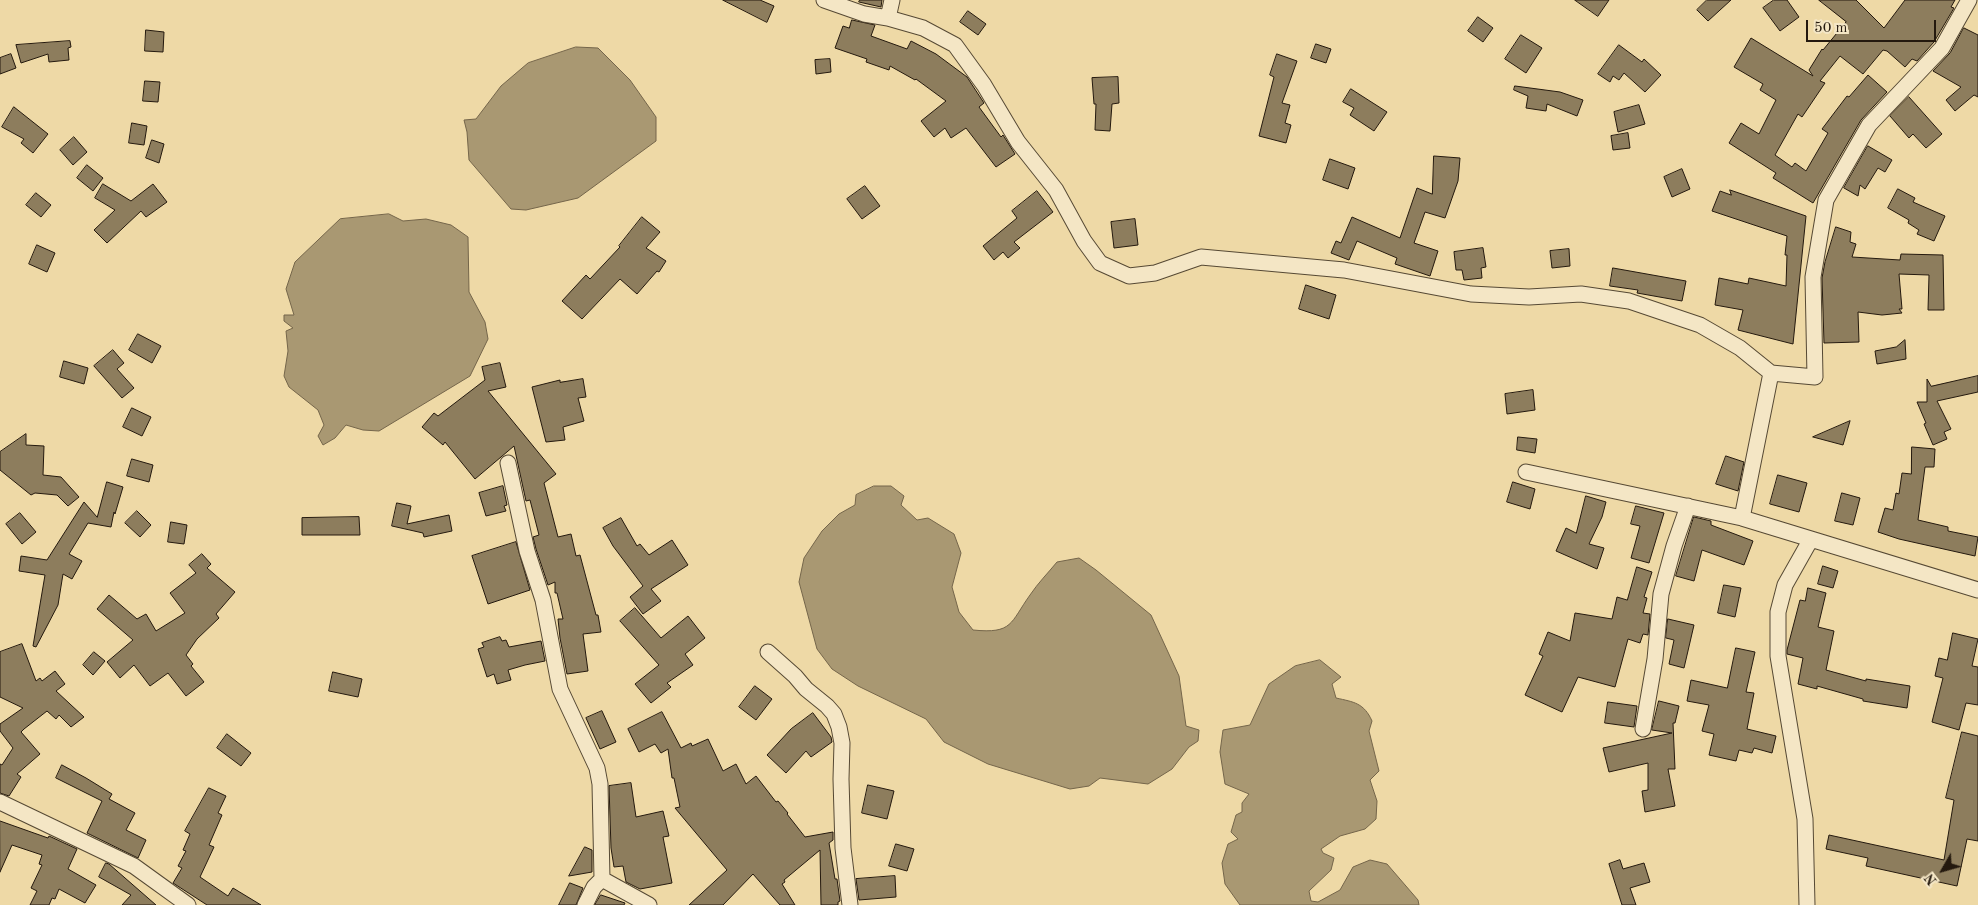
<!DOCTYPE html>
<style>
body{margin:0}
#map{position:relative;width:1978px;height:905px;overflow:hidden;background:#eed9a6;font-family:"Old Standard TT",serif}
canvas{display:block}
.north{position:absolute;left:1918px;top:845px;width:50px;height:50px;-webkit-text-stroke:4px #f4e6c5;paint-order:stroke;rotate:232deg;font-size:14px;font-weight:700;line-height:20px;text-align:center;color:#24190e}
.north::after{content:'';display:block;margin:auto;width:18px;height:22px;background:#24190e;clip-path:polygon(50% 0,100% 100%,50% 72%,0 100%)}
.scale{position:absolute;left:1806px;top:20px;width:130px;height:22px;box-sizing:border-box;border:2px solid #24190e;border-top:0;padding-left:6px;font-size:15px;line-height:18px;white-space:nowrap;color:#24190e;-webkit-text-stroke:4px #f4e6c5;paint-order:stroke}
</style>
<div id="map">
<canvas width="1978" height="905"></canvas>
<div class="north">N</div>
<div class="scale">50 m</div>
</div>
<script>
const context = document.querySelector('canvas').getContext('2d');
context.lineJoin = 'round';
function fillPath(path, color) { context.fillStyle = color; context.fill(path, 'evenodd'); }
function trace(path, color, width, dash) { context.strokeStyle = color; context.lineWidth = width; context.lineCap = dash ? 'butt' : 'round'; context.setLineDash(dash || []); context.stroke(path); }
const water = new Path2D(`
 M576,47L598,48L630,80L656,117V141L578,198L526,210L511,209L469,160L467,132L464,120L476,119L501,86L528,63Z
 M389,214L403,221L426,219L451,225L468,237L469,292L485,322L488,339L470,376L379,431L363,430L346,425L335,438L323,445L318,436L324,425L318,410L289,387L284,376L288,351L286,331L293,328L284,321V315H294L286,289L295,262L340,219Z
 M874,486H891L904,496L901,505L917,520L928,518L954,534L961,553L952,587L959,612L973,630C1013,634 1010,623 1030,595C1038,583 1048,573 1057,562L1079,558L1096,570L1151,615L1179,676L1186,726L1199,730L1198,741L1189,747L1172,769L1148,784L1100,778L1089,786L1070,789L988,764L944,742L926,719L858,686L832,669L817,649L799,582L804,558L822,531L839,514L855,505L856,495Z
 M1320,660L1341,677L1332,684L1336,698C1354,702 1364,703 1372,721L1369,731L1379,771L1370,780L1377,801L1376,819L1365,829L1340,836L1321,849L1323,853L1334,858L1331,870L1309,891L1311,901L1318,902L1340,890L1353,867L1370,860L1387,864L1418,900L1419,905H1240L1225,884L1222,863L1228,844L1238,839L1231,832L1236,815L1242,812V803L1249,794L1225,784L1220,752L1223,730L1250,725L1269,684L1295,666Z`);
const building = new Path2D(`
 M723,0H760L774,6L767,22Z
 M860,0H882L881,7L859,2Z
 M1575,0H1609L1598,16Z
 M1707,0H1731L1708,21L1697,10Z
 M1774,0H1787L1799,17L1780,31L1763,8Z
 M1819,0H1856L1884,28L1905,0H1955L1951,7L1954,8L1934,42L1917,61L1912,59L1905,67L1887,51L1883,50L1863,74L1840,56L1820,81L1825,83L1802,117L1798,114L1775,155L1792,167L1795,163L1806,171L1828,133L1822,129L1847,96L1849,97L1868,75L1887,92L1861,120L1813,203L1773,178L1776,173L1729,143L1741,123L1759,134L1776,100L1760,90L1763,84L1734,67L1751,38L1813,76L1809,70L1822,49L1823,50L1846,22Z
 M968,11L986,24L978,35L960,22Z
 M1478,17L1493,28L1483,42L1468,31Z
 M852,20L875,25L871,36L907,49L911,41L936,54L967,77L984,103L979,107L1001,137L1003,135L1015,154L996,167L966,128L951,138L945,128L934,137L921,121L946,101L916,79L915,80L890,66L889,70L866,62L867,59L835,48L843,26L849,28Z
 M1964,28L1978,35V97L1974,95L1955,111L1946,100L1961,87L1933,71L1950,53Z
 M146,30L164,32L163,52L145,51Z
 M1521,35L1542,48L1526,73L1505,59Z
 M70,41L71,47L68,48L69,60L49,62L48,54L21,63L16,45Z
 M1316,44L1331,49L1326,63L1311,58Z
 M1619,45L1642,62L1644,59L1661,75L1645,92L1624,73L1619,80L1613,76L1610,82L1598,74Z
 M11,54L16,68L0,74V58Z
 M1277,54L1297,61L1282,103L1290,105L1285,123L1291,125L1286,143L1259,136L1274,77L1270,75Z
 M830,59L831,72L816,74L815,60Z
 M1118,77L1119,103L1112,104L1110,131L1095,130L1096,104H1094L1092,78Z
 M145,81L160,82L158,102L143,101Z
 M1515,86L1560,92L1583,100L1577,116L1547,104L1546,111L1526,108L1528,96L1514,90Z
 M1351,89L1387,112L1374,131L1350,115L1354,108L1343,102Z
 M1909,97L1942,134L1926,148L1913,134L1909,138L1890,116Z
 M1639,105L1645,124L1618,132L1614,112Z
 M14,107L48,134L33,153L21,143L24,139L2,127Z
 M132,123L147,126L144,145L129,143Z
 M1628,133L1630,148L1613,150L1611,136Z
 M74,137L87,152L73,165L60,150Z
 M152,140L164,144L159,163L146,158Z
 M1868,146L1892,160L1885,172L1878,168L1865,189L1860,185L1858,196L1844,188Z
 M1434,156L1460,158L1458,181L1445,218L1425,212L1414,243L1438,251L1430,276L1395,264L1397,258L1357,241L1349,260L1331,253L1336,241L1341,243L1352,217L1400,238L1417,188L1432,194Z
 M1330,159L1355,168L1348,189L1323,180Z
 M87,165L103,178L93,191L77,178Z
 M1682,169L1690,189L1672,197L1664,177Z
 M103,184L131,201L153,184L167,202L146,217L141,211L107,243L94,230L115,210L95,198Z
 M865,186L880,206L862,219L847,199Z
 M1898,189L1915,198L1913,202L1945,216L1934,241L1917,234L1919,230L1908,223L1909,220L1888,208Z
 M1730,190L1806,216L1793,344L1738,330L1743,310L1715,305L1719,278L1748,284L1749,278L1786,286L1787,255H1785L1787,236L1712,211L1720,191L1731,195Z
 M1037,191L1053,212L1014,242L1020,248L1008,258L1003,252L994,260L983,246L1017,218L1012,211Z
 M36,193L51,205L41,217L26,205Z
 M642,217L660,232L646,248L666,261L659,272L657,271L637,294L620,279L582,319L562,301L586,275L590,279L620,247L619,246Z
 M1135,219L1138,245L1114,248L1111,222Z
 M1836,227L1851,232L1850,242L1856,244L1852,257L1900,260L1901,254L1943,255L1944,310H1928L1929,275L1899,274L1902,309H1899L1902,313L1882,315L1858,312L1859,342L1824,343L1822,278L1825,262Z
 M37,245L55,253L47,272L29,264Z
 M1483,248L1486,267L1481,268L1482,278L1464,280L1462,270H1456L1454,252Z
 M1569,249L1570,266L1552,268L1550,251Z
 M1613,268L1686,281L1682,301L1637,293L1638,290L1610,286Z
 M1306,285L1336,295L1329,319L1299,309Z
 M138,334L161,346L152,363L129,350Z
 M1905,340L1906,359L1877,364L1875,351L1896,347Z
 M113,350L124,363L117,369L134,388L122,398L94,366Z
 M64,361L88,368L84,384L60,377Z
 M500,363L506,387L488,391L556,474L544,483L558,537L571,534L576,556L580,555L596,615H598L601,632L583,634L588,671L567,674L560,638L558,619H563L557,593H555V582L548,585L536,549L533,537L539,535L530,500L526,501L514,446L475,479L445,442L443,445L422,427L434,413L438,416L485,380L482,367Z
 M1978,376V392L1937,401L1951,429L1944,432L1947,439L1933,445L1924,424L1926,423L1917,402H1927V379L1931,386Z
 M583,379L586,397L578,398L584,421L563,427L565,440L546,442L532,387L560,380V382Z
 M1533,390L1535,410L1507,414L1505,394Z
 M132,408L151,417L142,436L123,427Z
 M1850,421L1843,445L1813,437Z
 M26,434V445L44,446L43,475L61,477L79,497L68,506L57,495L35,493L31,495L0,470V452Z
 M1518,437L1537,439L1535,453L1517,450Z
 M1912,447L1935,449L1934,467H1925L1918,520L1948,527V531L1978,537L1975,556L1899,539L1878,532L1885,508L1893,510L1896,493L1899,494L1902,473L1911,474Z
 M1726,456L1744,462L1738,491L1716,484Z
 M132,459L153,465L149,482L127,476Z
 M1778,475L1807,483L1799,512L1770,504Z
 M107,482L123,487L115,514L114,512L111,527L88,523L69,554L82,561L72,579L63,574L58,605L36,647L33,646L45,575L19,571L21,556L47,560L84,502L97,517Z
 M1513,482L1535,489L1530,509L1507,502Z
 M503,486L507,505L504,506L506,511L486,516L479,493Z
 M1842,493L1860,498L1853,525L1835,521Z
 M1586,496L1606,502L1602,517L1589,544L1604,548L1597,569L1556,551L1566,528L1576,533Z
 M397,503L411,506L407,524L449,515L452,531L424,537L423,533L392,526Z
 M1636,506L1664,513L1649,563L1631,558L1640,526L1631,524Z
 M137,511L151,525L140,537L125,523Z
 M20,513L36,532L22,544L6,524Z
 M359,517L360,535H302V518Z
 M1694,517L1711,521V525L1753,541L1744,565L1702,550L1694,581L1676,576Z
 M621,518L637,546L640,544L649,555L672,540L688,565L651,589L661,601L643,614L630,597L643,586L613,546L603,528Z
 M171,522L187,525L184,544L168,542Z
 M516,542L530,590L488,604L472,556Z
 M202,554L211,564L207,568L235,592L216,614L219,618L197,639L186,655L193,664L191,666L204,682L186,696L168,673L150,686L134,665L120,678L107,662L133,640L97,609L109,595L137,619L146,614L156,631L185,613L170,593L196,573L189,565Z
 M1823,566L1838,571L1833,588L1818,584Z
 M1637,567L1652,572L1644,597L1647,598L1643,613L1650,614L1648,635L1643,634L1640,643L1628,639L1615,687L1578,677L1562,712L1525,695L1543,656L1539,654L1548,632L1570,641L1575,613L1612,619L1617,597L1627,600Z
 M1724,585L1741,588L1735,617L1718,613Z
 M1808,588L1826,593L1818,627L1834,631L1826,670L1866,681V679L1910,686L1907,708L1863,701V699L1817,686V689L1798,684L1803,658L1787,654V650L1800,600L1805,601Z
 M635,608L661,638L688,616L705,638L685,654L693,665L667,683L671,687L651,703L635,684L659,665L620,621Z
 M1668,619L1694,625L1684,668L1669,664L1674,640L1666,638Z
 M1953,633L1978,639L1972,666L1978,667V705L1966,703L1959,730L1932,722L1943,678L1935,676L1939,658L1947,660Z
 M500,637L502,641L506,640L509,647L541,641L545,661L525,665L508,670L511,680L497,684L494,674L487,677L478,649L484,647L482,643Z
 M22,644L36,681L40,678L42,681L55,671L65,684L56,691L84,717L71,727L59,715L56,719L47,711L24,729L21,732L40,754L17,774L21,777L9,796L0,793V764L2,765L13,748L0,731V724L23,708L0,697V652Z
 M1736,648L1755,652L1746,692L1754,693L1747,729L1776,736L1772,753L1754,748L1752,753L1739,750L1736,761L1709,755L1714,734L1702,731L1709,705L1687,701L1691,680L1727,688Z
 M94,652L105,661L93,675L83,665Z
 M333,672L362,679L358,697L329,691Z
 M755,686L772,699L756,720L739,707Z
 M1659,701L1679,706L1675,723H1673L1675,769H1668L1675,806L1645,812L1642,791L1648,790V763L1609,772L1603,748L1672,733L1652,730Z
 M1608,702L1637,706L1634,727L1605,723Z
 M602,711L616,742L600,749L586,718Z
 M662,712L681,748L691,743L692,746L708,739L723,771L736,764L746,784L756,776L776,802L778,801L788,813L787,814L805,837L833,832V840L829,843L835,879H837L840,901L838,902V905H821L820,850L784,880L785,882L782,884L795,905H780L753,874L723,905H689L727,870L675,808L680,807L674,778H672L668,749L661,753L655,744L639,752L628,729Z
 M813,713L831,737L832,742L811,757L806,751L786,773L767,755L791,729Z
 M1962,732L1978,736V841L1967,839L1957,886L1866,866L1868,858L1826,849L1829,835L1944,860L1954,800L1946,798Z
 M227,734L251,753L241,766L217,748Z
 M62,765L86,778L112,794L109,799L135,813L126,830L146,840L138,858L87,833L102,801L56,778Z
 M631,783L636,817L663,811L669,836L663,837L672,883L640,889L626,882L623,866L614,867L611,848L609,786Z
 M868,785L894,791L887,819L862,813Z
 M209,788L226,796L218,813L222,815L209,845L214,847L200,877L228,896L233,888L261,905H207L173,883L182,868L178,866L186,851L183,850L190,834L185,831Z
 M0,821L48,838L49,836L77,849L68,869L96,885L85,903L59,889L55,899L52,898L49,905H30L37,891L31,888L42,865L39,864L42,855L12,845L0,872Z
 M896,844L914,849L907,871L889,866Z
 M585,847L592,850V872L569,876Z
 M1620,860L1623,869L1644,863L1650,882L1630,888L1636,905H1622L1609,864Z
 M106,863L109,864L156,905H122L131,895L99,877Z
 M895,876L896,897L859,900L856,879Z
 M570,883L583,888L576,905H559Z
 M601,895L625,903L624,905H595Z`);
const minor = new Path2D(`
 M824,0L864,14L888,18L923,28L955,45L984,85L1018,142L1056,190L1084,241L1100,263L1129,276L1155,273L1201,257L1344,270L1471,294L1529,297L1581,294L1629,301L1700,325L1740,348L1771,373
 M888,18L892,0
 M508,463L527,551L543,600L560,689L597,768L600,784L602,879L594,887L585,905
 M1526,472L1742,518L1978,590
 M1742,518L1771,373L1815,377L1813,277L1826,200L1869,125L1942,48L1969,0
 M768,652L795,676L806,689L827,706L834,714L839,727L842,743L841,779L843,848L850,905
 M1643,729L1655,659L1661,594L1674,546L1688,506
 M0,802L134,866L188,905
 M602,879L649,905
 M1807,905L1805,819L1778,656V612L1785,585L1811,539`);
fillPath(water, '#a99872');
trace(water, '#74654a', 1);
fillPath(building, '#8d7d5d');
trace(building, '#24190e', 1);
trace(minor, '#564934', 17);
trace(minor, '#f4e6c5', 15);
</script>
